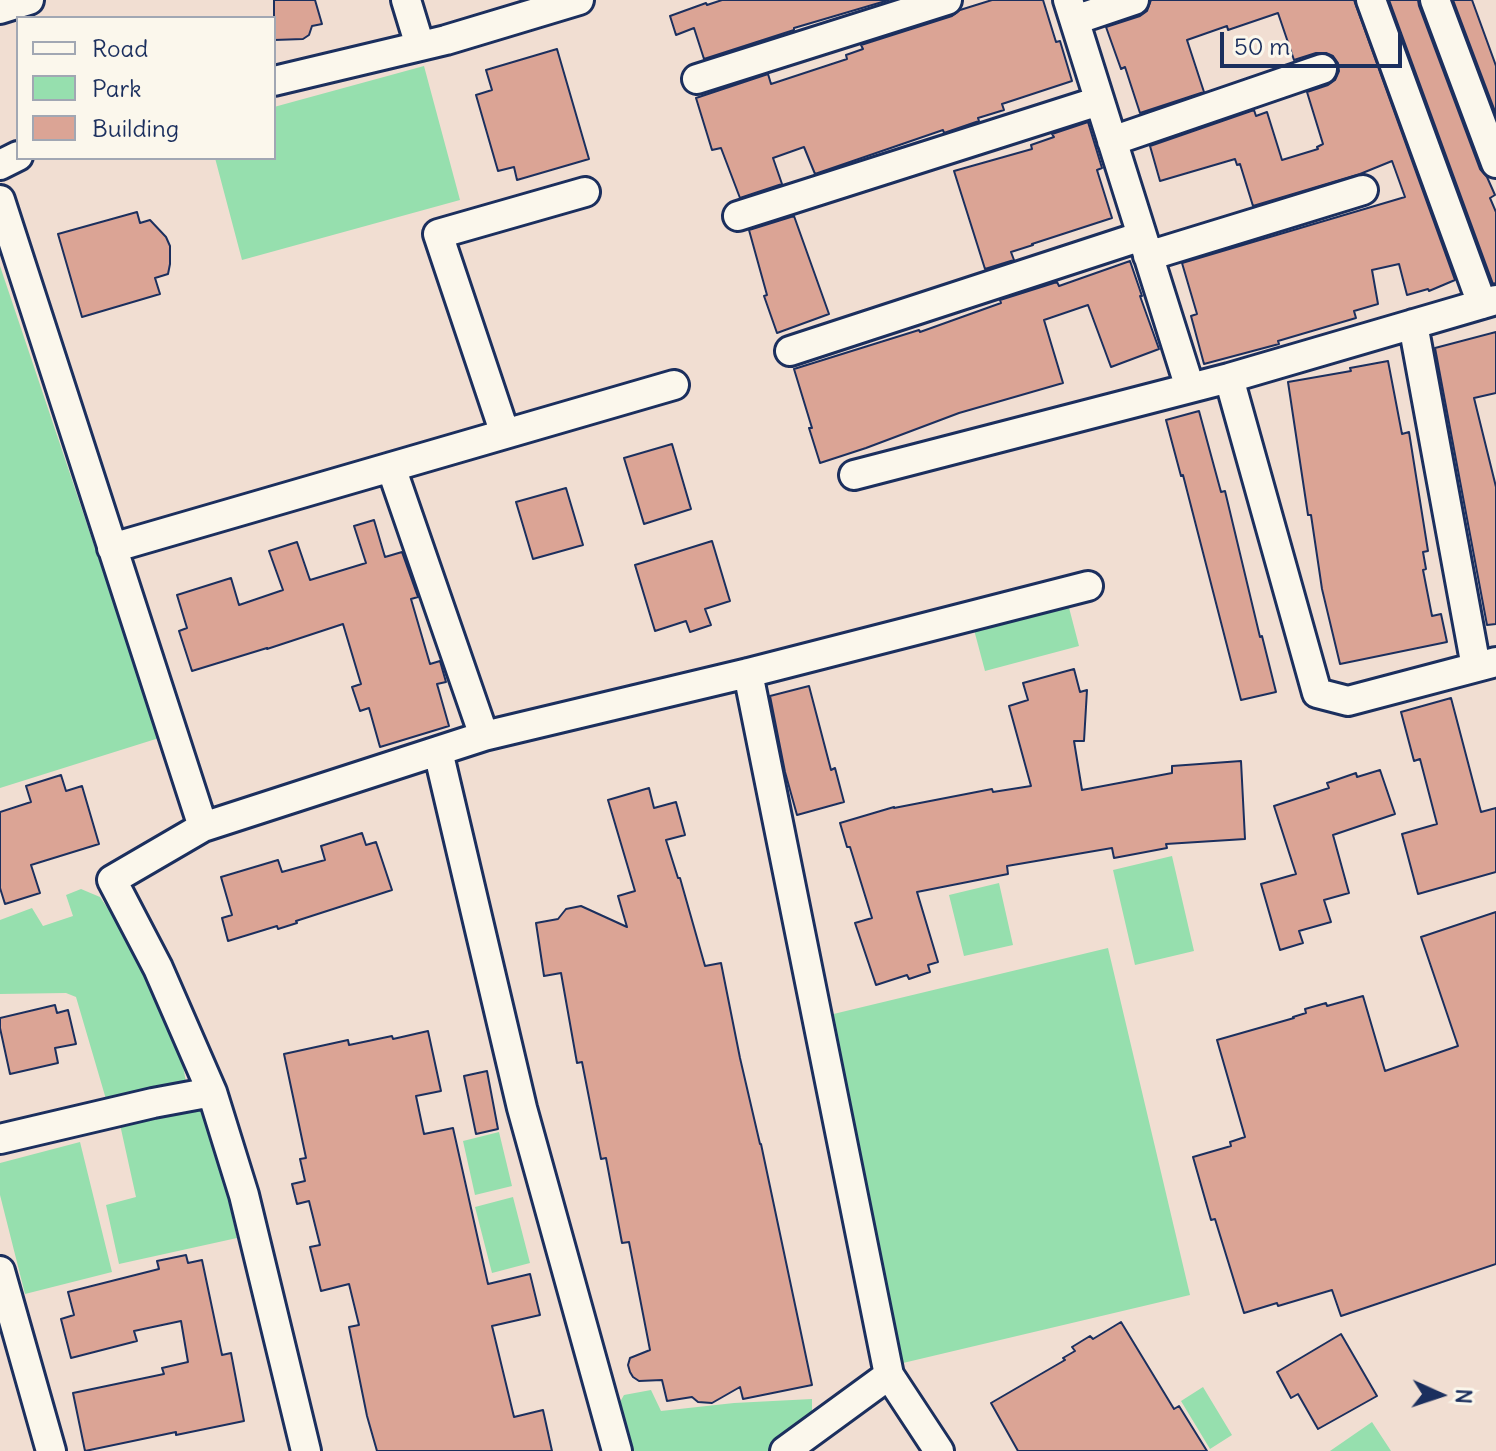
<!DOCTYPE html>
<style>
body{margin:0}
#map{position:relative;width:1496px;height:1451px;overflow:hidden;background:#f1ded2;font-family:Delius,sans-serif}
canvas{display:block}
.legend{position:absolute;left:16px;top:16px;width:260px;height:144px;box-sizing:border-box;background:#fbf7ec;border:2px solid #a1a7b3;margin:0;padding:10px 14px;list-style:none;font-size:24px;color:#1b2f5e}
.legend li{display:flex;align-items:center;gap:16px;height:40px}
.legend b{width:40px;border:2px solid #a1a7b3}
.north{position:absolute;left:1400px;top:1355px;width:80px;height:80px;-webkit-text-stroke:6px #fbf7ec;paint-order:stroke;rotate:93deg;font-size:22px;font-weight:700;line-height:32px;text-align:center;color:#1b2f5e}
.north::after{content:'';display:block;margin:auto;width:28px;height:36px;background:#1b2f5e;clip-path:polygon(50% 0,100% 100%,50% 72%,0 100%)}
.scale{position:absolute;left:1220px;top:32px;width:182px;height:36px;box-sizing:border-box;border:4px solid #1b2f5e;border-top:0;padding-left:10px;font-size:24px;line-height:28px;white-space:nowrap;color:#1b2f5e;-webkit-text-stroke:6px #fbf7ec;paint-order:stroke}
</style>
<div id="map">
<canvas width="1496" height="1451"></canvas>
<ul class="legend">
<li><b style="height:10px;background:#fbf7ec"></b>Road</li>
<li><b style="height:22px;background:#96dfae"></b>Park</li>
<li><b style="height:22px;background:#dba495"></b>Building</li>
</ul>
<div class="north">N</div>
<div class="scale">50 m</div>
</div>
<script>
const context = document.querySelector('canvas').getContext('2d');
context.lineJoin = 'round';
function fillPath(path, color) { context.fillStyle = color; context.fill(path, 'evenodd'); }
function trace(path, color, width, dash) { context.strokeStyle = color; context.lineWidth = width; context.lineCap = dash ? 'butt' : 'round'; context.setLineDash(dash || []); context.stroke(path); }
const green = new Path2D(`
 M424,66L460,200L242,260L215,158H274V107Z
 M0,266L159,738L0,788Z
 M1067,600L1079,646L985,671L973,626Z
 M1172,856L1194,951L1135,965L1113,870Z
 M999,883L1013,945L964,956L949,895Z
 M81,889L100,897L158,982L178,1039L186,1082L108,1106L76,997L66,993L0,994V920L32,908L43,926L73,916L66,895Z
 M1108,948L1190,1295L903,1363L821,1017Z
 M206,1101L237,1238L119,1264L106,1205L136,1197L119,1120Z
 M499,1132L512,1186L475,1195L463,1141Z
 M80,1142L112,1272L25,1294L0,1195V1163Z
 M513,1197L530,1263L492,1273L475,1207Z
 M1203,1387L1232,1435L1210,1449L1181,1401Z
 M651,1390L661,1411L734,1403L812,1399V1423L772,1451H621L611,1418L624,1395Z
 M1372,1422L1391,1451H1330Z`);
const building = new Path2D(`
 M274,0H315L322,24L312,26L309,35L303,39L274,40Z
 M722,0H889L794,28V30L704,59L694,28L676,35L670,16L706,3L707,5Z
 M992,0H1043L1056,42L1060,41L1072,81L1002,104L1004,110L978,118L979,121L944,133L943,130L815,174L804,147L773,158L782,184L740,198L721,148L712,150L696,98L768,74L771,84L847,59L846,55L863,49L861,45L952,16L960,10Z
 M1151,0H1354L1455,280L1429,291L1428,289L1407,295L1399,264L1372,270L1378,304L1354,311L1356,318L1278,341L1279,344L1204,364L1191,316L1197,314L1182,263L1405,197L1392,161L1360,174L1253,206L1240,164L1237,165L1235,159L1160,181L1150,146L1254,110L1256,116L1267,112L1282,160L1318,149L1317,147L1323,144L1307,92L1328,85L1335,80L1339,71L1338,63L1333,56L1326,53H1316L1294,60L1278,13L1228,30L1227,26L1187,40L1204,92L1140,113L1125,67L1121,69L1106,27L1140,16L1147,11Z
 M1389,0H1418L1419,6L1480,169L1487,177L1495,195L1490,198L1496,212V283L1493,284Z
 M1453,0H1472L1496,66V114Z
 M557,49L589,159L517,180L514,167L498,171L476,95L492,90L486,70Z
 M1088,122L1102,168L1097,170L1112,218L1032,244L1033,245L1011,252L1014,260L985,269L954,171L1032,149L1031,145L1054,137L1052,134Z
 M137,212L140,223L150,220L166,237L170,246V264L168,274L155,278L160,294L82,317L58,234Z
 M794,216L829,314L777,333L764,296L767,295L749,230Z
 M1130,261L1142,296H1140L1159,349L1111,367L1088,305L1044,320L1063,383L959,413L866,448L820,463L809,428H812L794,369L919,330L920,332L1001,303L1000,300L1057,282L1059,286Z
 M1496,332V393L1474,398L1496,487V624L1487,625L1435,348Z
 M1388,361L1402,434L1409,432L1428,551L1423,552L1426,569L1423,570L1432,616L1441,614L1447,642L1340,664L1322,589L1311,515H1308L1288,382L1351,371L1350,368Z
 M1199,411L1221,492L1225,491L1260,637L1262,636L1276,692L1241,700L1183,475L1181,476L1166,420Z
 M672,444L691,509L644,524L624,458Z
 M566,488L583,545L533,559L516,502Z
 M374,520L385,557L402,552L418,597L411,599L430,664L440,661L446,682L437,684L449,726L380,747L369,708L360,711L352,687L361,684L343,624L267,649V648L192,671L179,631L187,628L177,595L231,578L239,605L283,590L269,551L297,542L310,580L366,563L354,526Z
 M712,541L730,601L705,609L711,625L690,632L686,621L655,631L635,565Z
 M1074,669L1080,692L1087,690L1084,741H1074L1082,790L1172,773V766L1241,761L1245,839L1166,844L1167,848L1114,858L1112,848L1007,866L1008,874L917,892L938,962L928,965L930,972L909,979L907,975L876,985L855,923L872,918L850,847H847L840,823L894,807V808L992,789L993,792L1031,786L1009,706L1028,700L1023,683Z
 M809,686L831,770L835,768L844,802L797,815L785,772L770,696Z
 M1451,698L1481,812L1496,808V872L1418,894L1402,834L1437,824L1420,759L1414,761L1401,712Z
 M1380,770L1395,814L1333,835L1349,893L1324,900L1331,922L1299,931L1303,943L1280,950L1261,884L1296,874L1274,806L1329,788L1327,783L1356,773L1357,777Z
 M61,775L66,791L82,786L99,844L31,865L40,893L5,904L0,888V812L31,802L26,786Z
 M649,788L654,808L676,802L685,835L666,840L678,878H680L705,966L721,963L740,1058L760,1144H761L812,1385L743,1399L740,1387L712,1403L698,1402L692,1397L667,1401L662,1380L639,1381L633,1377L630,1372L628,1365L630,1358L650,1350L629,1242L622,1243L606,1158L601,1159L582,1062L577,1063L561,973L544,976L536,923L558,919L566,909L581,906L627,927L618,896L635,891L608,800Z
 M362,833L366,845L376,842L392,890L296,921L297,923L278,929L277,926L228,941L222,918L232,915L221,877L278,860L282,872L325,860L321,846Z
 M1496,912V1264L1341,1316L1332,1290L1278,1306L1277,1303L1244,1313L1215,1219L1211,1220L1193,1157L1231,1146L1230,1142L1245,1137L1217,1040L1294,1018L1293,1017L1306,1013L1305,1009L1326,1003L1327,1006L1363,996L1385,1071L1458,1046L1421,937Z
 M55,1005L57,1013L68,1010L76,1044L55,1048L58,1063L10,1074L0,1028V1018Z
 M428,1031L441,1091L416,1096L424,1134L453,1128L488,1284L530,1274L540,1315L492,1326L514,1417L543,1410L552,1451H377L367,1416L349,1327L359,1325L349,1284L321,1291L310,1247L320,1245L309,1201L297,1204L292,1184L305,1181L300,1159L306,1158L284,1054L348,1040L349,1045L392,1036L393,1039Z
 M487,1071L498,1129L476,1134L464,1076Z
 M186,1255L188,1263L202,1260L222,1355L231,1353L244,1421L176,1435V1432L85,1451L73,1393L164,1374L162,1368L188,1362L181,1321L134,1331L137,1341L71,1358L61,1319L74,1315L68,1292L159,1269L157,1261Z
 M1121,1322L1174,1409L1179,1406L1207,1451H1018L991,1403L1065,1360L1063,1358L1075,1351L1072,1347L1090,1336L1093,1339Z
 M1341,1334L1377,1396L1318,1429L1298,1394L1291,1398L1277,1372Z`);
const street = new Path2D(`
 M406,0L420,46
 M1068,0L1190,388
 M1371,0L1482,304
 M1435,0L1496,163
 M0,9L29,0
 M1075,20L1134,0
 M697,79L947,0
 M274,81L446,40L579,0
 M1112,141L1322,69
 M0,165L18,156
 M0,200L203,827L484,736L748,673L1088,586
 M738,216L1099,101
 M1148,256L1363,190
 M1413,324L1476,667
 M790,351L1142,236
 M1229,378L1317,693L1348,701L1496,662
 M505,434L438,234L585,192
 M391,467L484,736
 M854,475L1229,378L1496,300
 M112,548L674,385
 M748,673L889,1375
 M438,751L522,1108L617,1451
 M203,827L112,880L158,968L212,1092
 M0,1139L153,1103L212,1092L244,1195L306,1451
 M0,1271L51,1451
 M785,1451L889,1375L939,1451`);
fillPath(green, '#96dfae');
fillPath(building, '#dba495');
trace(building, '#1b2f5e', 2);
trace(street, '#1b2f5e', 34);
trace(street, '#fbf7ec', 28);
</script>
